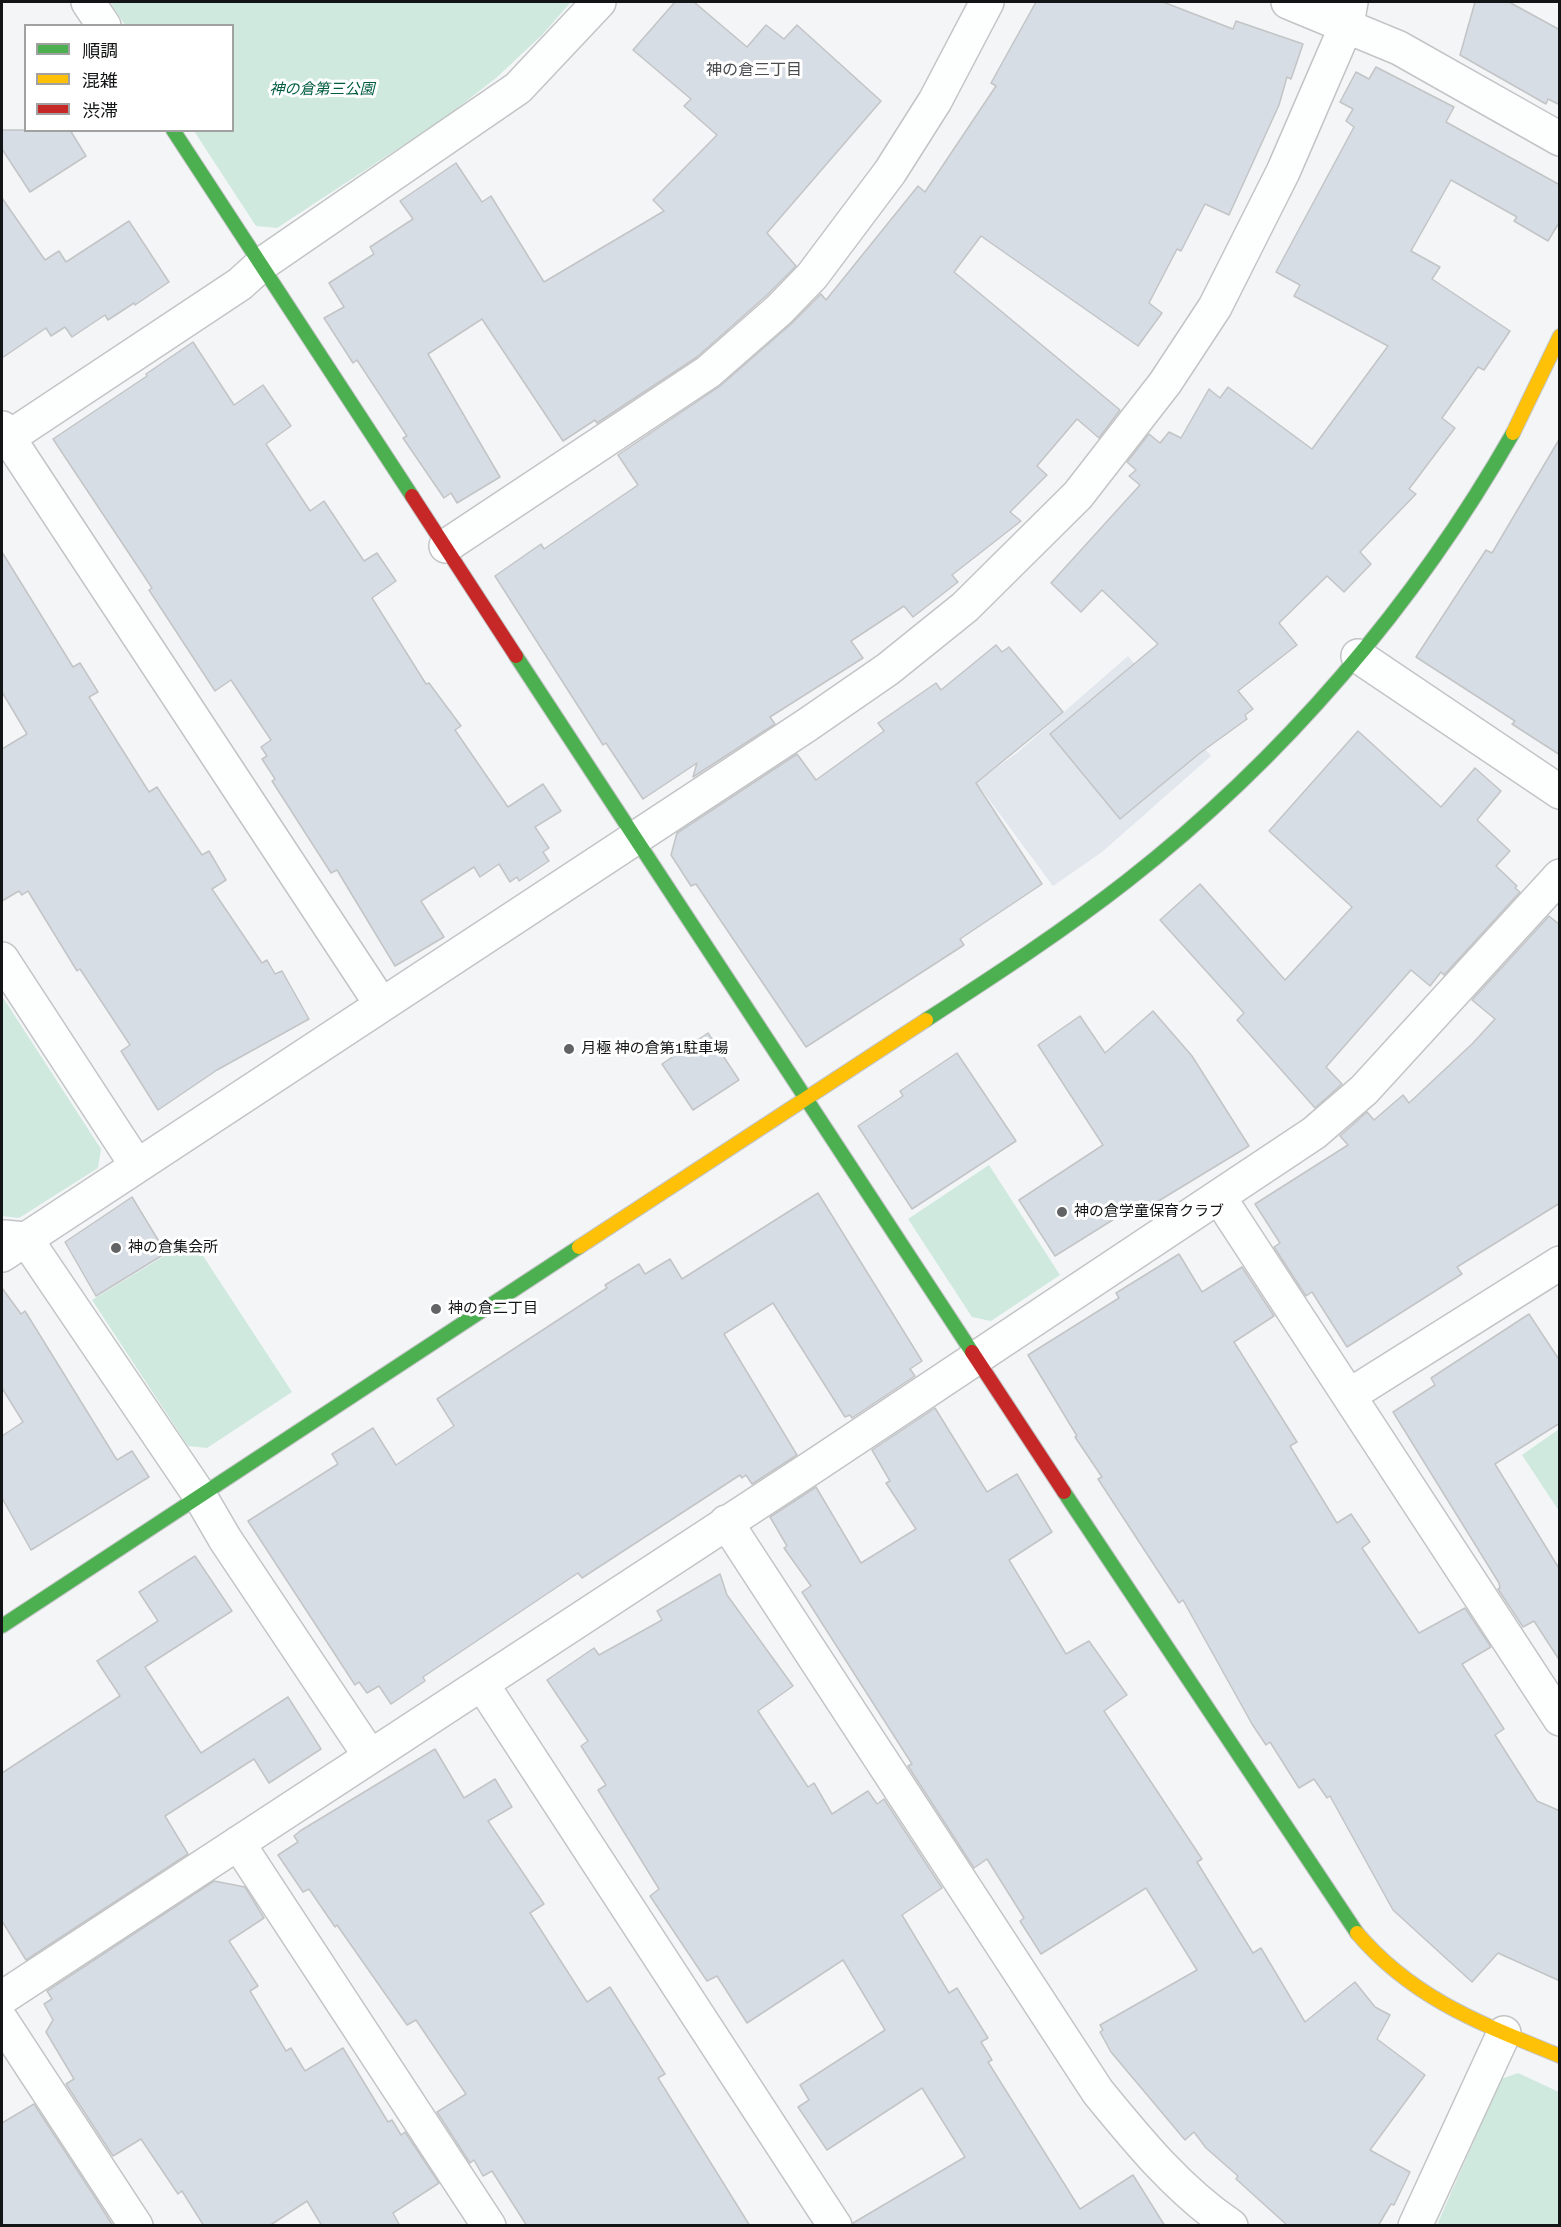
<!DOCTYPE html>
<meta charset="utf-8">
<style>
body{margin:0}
#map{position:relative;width:1561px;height:2227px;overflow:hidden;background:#f3f5f7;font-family:"Roboto Serif","Noto Sans JP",serif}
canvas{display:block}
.frame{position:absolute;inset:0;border:3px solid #131415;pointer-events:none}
.legend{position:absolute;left:24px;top:24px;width:210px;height:108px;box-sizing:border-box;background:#fff;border:2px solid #a1a1a1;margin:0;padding:8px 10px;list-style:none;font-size:18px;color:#131415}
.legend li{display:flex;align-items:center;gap:12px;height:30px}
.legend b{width:30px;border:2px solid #a1a1a1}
</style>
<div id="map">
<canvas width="1561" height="2227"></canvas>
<div class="frame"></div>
<ul class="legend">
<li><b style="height:8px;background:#4caf50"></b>順調</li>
<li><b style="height:8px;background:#ffc107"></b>混雑</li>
<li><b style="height:8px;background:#c62828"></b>渋滞</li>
</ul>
</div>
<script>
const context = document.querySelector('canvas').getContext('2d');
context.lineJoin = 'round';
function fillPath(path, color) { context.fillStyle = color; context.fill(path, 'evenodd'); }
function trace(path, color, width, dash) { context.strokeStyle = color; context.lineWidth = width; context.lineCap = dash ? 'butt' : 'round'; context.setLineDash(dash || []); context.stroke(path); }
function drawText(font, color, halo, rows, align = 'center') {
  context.font = font + ' "Roboto Serif","Noto Sans JP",serif'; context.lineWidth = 6; context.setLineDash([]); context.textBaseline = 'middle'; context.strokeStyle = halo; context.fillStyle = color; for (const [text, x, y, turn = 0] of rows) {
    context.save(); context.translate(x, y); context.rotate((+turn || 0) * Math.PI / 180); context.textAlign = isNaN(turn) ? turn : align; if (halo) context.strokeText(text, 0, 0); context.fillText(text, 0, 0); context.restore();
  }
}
const built = new Path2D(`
 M1128,656L1211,756L1102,852L1053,886L976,782L1017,753Z`);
const green = new Path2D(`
 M110,2H571L542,35L496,78L446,117L277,228L256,226L194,131L232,130V26L125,25Z
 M2,996L101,1149L98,1168L19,1218L2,1216Z
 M989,1165L1060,1275L991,1321L972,1317L908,1219Z
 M192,1239L292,1392L207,1448L188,1446L92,1300Z
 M1559,1429V1511L1522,1455Z
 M1518,2073L1559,2092V2225H1437L1501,2079Z`);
const building = new Path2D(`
 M675,2H694L747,47L766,25L784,39L797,25L881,101L767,233L796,266L766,296L697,357L597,423L595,420L563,441L482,319L428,354L500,477L457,503L451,493L444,498L403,438L407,436L357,360L353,363L324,318L344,307L329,283L374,254L370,247L413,219L400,201L456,163L482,202L491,196L544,282L664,211L653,200L717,135L684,106L691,99L633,50Z
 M1036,2H1163L1233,29L1236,21L1303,44L1291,79L1287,77L1279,105L1229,215L1205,204L1181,251L1177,249L1149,303L1162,313L1138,346L981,236L954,272L1120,410L1099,438L1077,419L1037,466L1047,475L1010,512L1021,521L952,575L958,582L913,617L904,606L851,641L863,658L770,717L775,724L693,777L697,763L643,799L606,743L603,745L495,576L541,544L544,549L638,485L618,455L720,386L791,324L821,294L826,300L918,186L925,192L996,86L991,83Z
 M1475,2H1509L1560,30V105L1548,99L1546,104L1460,55Z
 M1376,67L1454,107L1446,122L1560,185V221L1548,241L1514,221L1517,217L1451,180L1411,251L1440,267L1432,279L1510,331L1484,370L1478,367L1442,418L1455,428L1409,489L1416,494L1360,552L1371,564L1344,592L1327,576L1279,623L1297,645L1238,691L1253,709L1245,715L1247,719L1200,753L1120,819L1050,734L1158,644L1102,590L1081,612L1051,583L1140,485L1129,476L1136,470L1127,462L1149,434L1160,443L1169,432L1181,438L1209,389L1220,398L1228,387L1312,449L1388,346L1294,296L1300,285L1276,272L1354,127L1346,121L1353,109L1340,102L1356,72L1369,79Z
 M2,130H70L86,156L30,192L2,149Z
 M2,198L45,260L59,251L66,262L129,221L169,282L135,305L134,303L108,320L105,315L72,337L65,327L51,336L46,328L2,358Z
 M193,342L234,405L263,385L291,426L266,444L310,511L324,501L364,561L377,553L396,581L372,598L426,684L429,683L461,726L455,730L508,807L543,784L561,811L535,827L549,848L543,852L549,861L519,881L517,877L510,882L499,864L480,877L474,867L421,901L444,937L395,966L337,870L331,873L272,781L275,779L262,759L267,756L261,747L271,740L231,680L215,691L149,590L152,588L53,439L147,376L146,374Z
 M1560,438V755L1512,724L1515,721L1416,657L1486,550L1492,553Z
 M2,552L73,667L80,663L98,692L89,697L149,792L157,787L202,855L209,851L226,880L212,889L262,963L267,960L275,974L282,971L309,1019L217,1070L158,1110L121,1051L130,1045L80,969L77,971L28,891L22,895L19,891L2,901V749L27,734L2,692Z
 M996,645L1002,652L1009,647L1063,712L976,783L1042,884L960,939L964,945L806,1047L696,884L691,886L671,855L677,833L797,754L816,780L884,731L878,723L936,683L941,690Z
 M1358,731L1441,807L1475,768L1501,791L1477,820L1510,851L1496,866L1517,886L1515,888L1520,892L1444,975L1441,972L1430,986L1411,970L1326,1067L1342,1084L1315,1108L1237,1020L1244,1013L1160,920L1200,884L1285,980L1352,907L1269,831Z
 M1549,916L1560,925V1203L1457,1267L1462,1274L1347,1347L1312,1292L1306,1296L1274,1247L1280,1243L1255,1204L1348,1145L1340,1136L1367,1112L1374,1120L1403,1095L1409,1103L1472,1044L1495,1019L1472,1000Z
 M1153,1011L1192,1056L1249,1146L1147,1208L1143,1201L1055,1256L1019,1200L1103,1145L1038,1045L1080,1016L1105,1053Z
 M708,1033L739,1080L693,1110L662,1064Z
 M957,1053L1016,1141L912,1209L858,1126L903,1096L900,1091Z
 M818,1193L922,1361L910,1369L915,1376L852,1418L850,1415L845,1417L773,1303L724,1334L797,1455L752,1484L746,1475L742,1478L740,1475L582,1578L578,1573L423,1677L425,1681L391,1704L379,1686L367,1693L359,1682L355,1685L248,1521L338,1464L332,1454L373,1428L396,1465L454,1426L437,1399L607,1288L605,1285L639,1264L645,1274L670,1259L682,1279Z
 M132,1197L166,1253L96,1296L65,1242Z
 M1179,1254L1202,1292L1242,1267L1274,1316L1234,1342L1297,1442L1290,1446L1337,1523L1351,1514L1370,1542L1362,1548L1419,1633L1465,1608L1491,1647L1462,1664L1504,1729L1495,1735L1537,1801L1560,1811V1981L1498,1953L1472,1982L1393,1910L1330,1796L1327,1798L1314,1779L1299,1788L1270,1742L1266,1745L1252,1724L1183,1600L1179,1603L1098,1479L1102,1477L1075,1437L1077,1436L1028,1355L1119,1298L1116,1293Z
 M2,1288L21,1314L25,1311L117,1460L132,1451L149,1477L31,1550L2,1498V1436L23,1422L2,1388Z
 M1529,1314L1560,1361V1423L1495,1464L1560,1570V1661L1534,1621L1523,1627L1498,1589L1500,1588L1499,1583L1393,1412L1435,1385L1431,1378Z
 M935,1408L987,1492L1017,1474L1052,1532L1009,1560L1066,1654L1089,1641L1127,1695L1104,1711L1202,1859L1197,1862L1253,1953L1261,1948L1305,2022L1355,1982L1375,2007L1390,2015L1377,2039L1425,2075L1370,2150L1410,2172L1394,2205L1391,2204L1378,2226H1288L1236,2179L1238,2176L1206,2148L1194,2132L1185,2140L1111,2052L1100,2032L1103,2030L1100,2025L1197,1970L1146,1888L1041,1954L1020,1921L1024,1918L987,1859L974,1868L908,1766L912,1764L802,1592L811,1586L784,1548L787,1546L770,1517L816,1487L861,1563L916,1529L886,1483L890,1481L872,1450Z
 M195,1556L232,1611L145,1667L201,1753L288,1697L321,1749L269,1783L254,1759L165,1816L188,1854L26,1960L2,1921V1773L120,1696L97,1661L158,1621L139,1592Z
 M720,1574L727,1595L793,1686L758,1711L808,1787L814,1783L832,1814L868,1791L877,1804L884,1799L942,1888L902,1915L949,1993L957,1988L988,2038L981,2042L992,2060L988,2062L1080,2209L1133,2175L1165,2226H854L853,2223L965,2157L922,2088L827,2150L798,2107L809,2100L800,2085L885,2030L843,1960L747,2023L717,1976L707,1981L650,1896L659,1889L598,1790L606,1785L581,1746L588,1741L547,1680L594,1648L599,1655L662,1620L657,1611Z
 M435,1749L464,1798L495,1779L512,1807L488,1821L544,1904L530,1913L587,2002L610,1987L665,2074L658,2078L750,2226H527L492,2171L483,2176L474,2160L470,2163L437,2112L466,2094L416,2020L407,2025L337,1925L335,1927L309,1889L303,1892L278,1855L298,1842L294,1836L300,1831Z
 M214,1881L245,1887L264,1918L229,1941L258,1986L250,1991L286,2051L291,2048L305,2071L343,2048L388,2122L392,2120L401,2135L405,2132L439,2183L393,2213L400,2226H322L307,2201L269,2226H204L182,2191L178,2194L141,2139L113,2156L66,2084L74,2079L46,2032L53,2020L44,2004L52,1999L47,1991Z
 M34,2104L96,2199L113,2226H2V2123Z`);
const street = new Path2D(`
 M88,2L104,26
 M1288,2L1399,48L1560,139
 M2,428L381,1004
 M2,442L240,284L262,264L518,88L599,2
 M446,546L708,372L779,310L812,276L890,172L935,101L987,2
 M1358,656L1560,792
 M2,959L137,1166
 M1219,1197L1560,1719
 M4,1237L26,1239L200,1496L225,1539L370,1756
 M2,1255L807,725L888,669L965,607L1078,495L1165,383L1215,307L1283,172L1347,24L1351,2
 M1350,1395L1560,1263
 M726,1522L1098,2092C1138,2141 1178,2190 1231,2226
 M482,1684L835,2226
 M238,1843L489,2226
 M2,1998L817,1464L1314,1133L1364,1090L1560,876
 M2,2021L136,2226
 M1415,2226L1504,2033`);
const fast = new Path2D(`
 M173,130L412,496
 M516,656L972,1352
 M926,1020C994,976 1063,931 1127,881C1283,759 1415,605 1513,433
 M1064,1492L1357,1933
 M2,1626L579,1247`);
const slow = new Path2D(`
 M1513,433L1560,336
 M579,1247L926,1020
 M1357,1933C1413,1999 1482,2024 1560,2056`);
const jam = new Path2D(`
 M412,496L516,656
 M972,1352L1064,1492`);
const markers = [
 [569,1049,6,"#616364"],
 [1062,1212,6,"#616364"],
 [116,1248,6,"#616364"],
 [436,1309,6,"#616364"]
];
const parkNames = [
 ["神の倉第三公園",322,90]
];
const poiNames = [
 ["月極 神の倉第1駐車場",581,1049],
 ["神の倉学童保育クラブ",1074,1212],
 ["神の倉集会所",128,1248],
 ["神の倉二丁目",448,1309]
];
const neighbourhoodNames = [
 ["神の倉三丁目",754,70]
];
fillPath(built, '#e2e7ed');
fillPath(green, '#cfe9de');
fillPath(building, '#d7dde5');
trace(building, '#c3c4c6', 1.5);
trace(street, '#c3c4c6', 36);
trace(fast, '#c3c4c6', 16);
trace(slow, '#c3c4c6', 16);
trace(jam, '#c3c4c6', 16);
trace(street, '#fdfefe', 33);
trace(fast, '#4caf50', 14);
trace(slow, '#ffc107', 14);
trace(jam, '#c62828', 14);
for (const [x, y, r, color] of markers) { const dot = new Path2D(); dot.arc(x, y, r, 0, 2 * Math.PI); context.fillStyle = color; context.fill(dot); trace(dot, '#fff', 2); }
drawText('italic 15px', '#005c40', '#fff', parkNames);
drawText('15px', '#131415', '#fff', poiNames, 'left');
drawText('16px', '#4a4c4f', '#fff', neighbourhoodNames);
</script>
